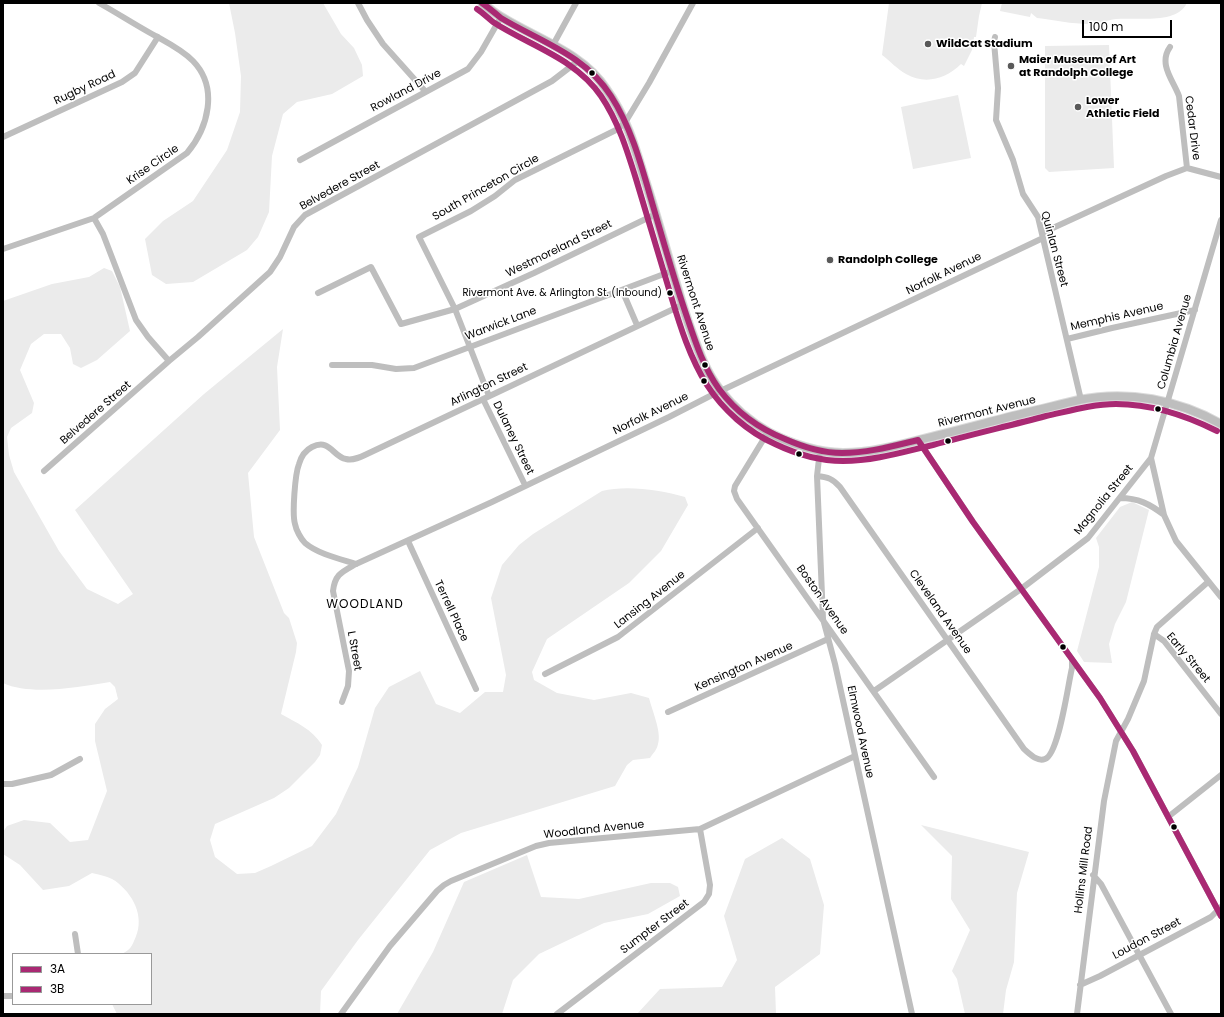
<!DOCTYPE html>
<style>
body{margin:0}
#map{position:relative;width:1224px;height:1017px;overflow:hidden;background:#fff;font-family:Poppins,sans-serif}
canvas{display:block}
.frame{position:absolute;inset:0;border:4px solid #000;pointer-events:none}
.legend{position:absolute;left:12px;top:953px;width:140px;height:52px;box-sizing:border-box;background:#fff;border:1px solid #999;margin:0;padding:5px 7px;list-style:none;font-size:12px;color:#000}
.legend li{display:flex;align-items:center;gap:8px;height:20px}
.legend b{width:20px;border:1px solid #999}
.scale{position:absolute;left:1082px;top:20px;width:90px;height:18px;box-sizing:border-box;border:2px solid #000;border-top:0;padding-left:5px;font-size:12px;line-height:14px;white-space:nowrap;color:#000;-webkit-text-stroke:3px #fff;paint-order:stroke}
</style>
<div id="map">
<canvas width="1224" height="1017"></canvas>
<div class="frame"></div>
<ul class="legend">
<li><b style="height:5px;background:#a92973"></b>3A</li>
<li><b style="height:5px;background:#a92973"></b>3B</li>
</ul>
<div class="scale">100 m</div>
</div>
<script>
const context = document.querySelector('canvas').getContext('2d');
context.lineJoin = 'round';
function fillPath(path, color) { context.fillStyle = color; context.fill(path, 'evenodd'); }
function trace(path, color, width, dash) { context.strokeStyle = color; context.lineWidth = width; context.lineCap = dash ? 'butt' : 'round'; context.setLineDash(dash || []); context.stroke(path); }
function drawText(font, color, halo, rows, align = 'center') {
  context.font = font + ' Poppins,sans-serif'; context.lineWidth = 3; context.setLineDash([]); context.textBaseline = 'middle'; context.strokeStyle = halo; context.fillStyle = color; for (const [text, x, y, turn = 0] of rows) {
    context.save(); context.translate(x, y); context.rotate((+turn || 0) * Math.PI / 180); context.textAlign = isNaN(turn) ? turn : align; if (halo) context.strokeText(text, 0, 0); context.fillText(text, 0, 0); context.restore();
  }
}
const green = new Path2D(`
 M229,3H323L341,34L354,48L362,65L363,76L332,94L297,102L283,114L272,156L269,212L258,237L247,250L193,282L166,284L152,275L145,239L163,221L193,201L227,150L240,112L241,76L235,33Z
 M889,3H982L979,16L976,37H974L972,50L964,66L961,64C946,79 925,85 906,74C897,69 890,61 882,55Z
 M1002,3H1187C1176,25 1137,17 1116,19C1107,20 1098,24 1089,24C1072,24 1054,20 1037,18L1031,13L1030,17L1000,11Z
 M1109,45L1114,168L1049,172L1045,168V46Z
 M958,95L971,158L913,169L901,107Z
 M104,268L112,271L120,287L130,331L97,360L81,368L73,364L70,348L61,334H44L31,344L20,370L34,403L32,413L11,428L7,437L9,455L14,472L59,551L87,589L118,604L133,594L75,510L204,394L283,329L277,367L280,430L248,473L254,537L284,613L289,618L297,643L296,652L281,714C297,723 312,729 322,745L320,755L315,762L289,788L274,798L215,824L210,840L215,857L237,874L255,873L271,866L312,846L336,814L358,767L375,708L389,687L420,671L436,704L460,713L485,692H503L506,675L491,598L502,565L519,545L533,534L602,491C627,485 660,490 685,497L688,505L661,551L629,583L547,639L532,672L534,680L557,693L594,700L631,693L649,698C652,710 662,733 658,744C657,750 653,753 650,758L633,760L627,765L615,786L461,833L430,850L358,940L321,991L320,1014H117L112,1004H151V954H122C129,950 131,948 134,941C145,920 136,898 118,883C112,877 100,875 92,873L69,886L43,890L20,865L3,854V832L7,826L24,820L50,823L70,842L88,840L107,791L95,741V724L105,709L118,699L115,687L110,682C79,687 31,696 3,683V301L52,284L89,277Z
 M1132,502L1149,510L1126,602L1115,624L1109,644L1112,663L1084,662L1077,651L1099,567V547L1096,538L1120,507Z
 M921,825L1029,852L1017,893L1014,962L1006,990L1003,1014H965L957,979L952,971L970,930L951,899L952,856Z
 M782,838L810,859L824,905L820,954L775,987L776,1014H637L660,989L722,987L737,960L724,916L745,859Z
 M527,855L541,897L579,899L651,883H670L678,887L680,896L648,914L604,923L539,954L513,980L502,1014H397L433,952L464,882Z`);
const minor = new Path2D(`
 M358,3L367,20L383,44L425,91
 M995,37L994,42L998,88L996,120L1013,160L1023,194L1038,217L1081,400
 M553,45L576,3
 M1170,47C1158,64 1173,80 1179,96L1187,168
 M3,137L122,82L135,73L158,37
 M300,160L468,69L481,52L501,17
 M94,218L103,234L136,320L148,337L169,361
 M1221,220L1151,458L1164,515L1176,541L1221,597
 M1042,233L1166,176L1187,168L1221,177
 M3,249L94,218L187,153C208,128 219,88 193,61C181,49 166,42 152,34C134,24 117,13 99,3
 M622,290L637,325
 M318,293L371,267L401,324L455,309L534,273L656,214
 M1067,339L1112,328L1195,310
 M332,365H372L396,369L414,368L672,271
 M489,396L455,309L419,237L471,211L495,196L515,180L618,129L626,121L649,83L693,3
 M483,399L525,485
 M768,432L735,486L734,491L737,499L934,777
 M918,440L973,522L1100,698L1133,751L1221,916
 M820,450L817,476L823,619L835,664L912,1014
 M44,471L169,361L198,337L270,272L280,257L294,227L305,215L552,81L578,61
 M817,476C828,477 833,479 840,487L1024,749C1030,754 1037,762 1045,759C1059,754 1068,684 1072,668V660
 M1120,498C1138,498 1150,504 1164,515
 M408,541L476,689
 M356,564C340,559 318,554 305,543C301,539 296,530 295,524C292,514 295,474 299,464C301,457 306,450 312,447C330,438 333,457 346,459C353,461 361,457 367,454L682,305
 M1154,634L1164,641L1221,714
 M545,674L618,637L758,528
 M874,691L1021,589L1088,538L1151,458
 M342,702L348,686L349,671L333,591C335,574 342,572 356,564L492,502L669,417L712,395L1043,238
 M668,712L828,639
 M3,784H12L51,775L80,759
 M1168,817L1221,775
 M1093,875L1101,884L1171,1014
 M75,934L78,954
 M1080,985L1100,976L1211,917L1221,907
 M3,996H13
 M341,1014L390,946L437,891L444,885L451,881L536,846L549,843L700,829L855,756
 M557,1014L704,902L709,894L710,885L700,829
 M1077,1014L1104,801L1116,741L1128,719L1144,681L1154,634L1157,627L1208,582`);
const major = new Path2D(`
 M482,3C489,8 495,14 503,18C537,39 583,53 606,89C626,117 634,144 644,177C660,225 672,274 688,322C697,346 704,370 720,390C733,407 752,423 770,433C791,444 819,453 843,453C871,453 900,445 927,438C960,430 993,421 1025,413C1043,409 1061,404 1079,400C1128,390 1178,400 1221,424`);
const bus1 = new Path2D(`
 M482,3C489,8 495,13 501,18C541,42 585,55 611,96C631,127 641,164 651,199C663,240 674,280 688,320C696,344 704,368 719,389C736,412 760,429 785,439C803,447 823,453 842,453C868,453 893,446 918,440L973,522L1100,698L1133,751L1221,916`);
const bus2 = new Path2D(`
 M477,9C483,13 488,18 493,22C530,46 575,58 601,96C618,121 627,150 636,179C648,218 659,257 671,296C680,326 690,358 707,385C723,410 748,432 775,444C796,454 820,461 843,461C874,461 903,452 933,445C970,435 1008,426 1046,416C1069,411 1092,404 1116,404C1152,404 1185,415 1217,431`);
const markers = [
 [928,44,4,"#595959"],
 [1011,66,4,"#595959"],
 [592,73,3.5,"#000"],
 [1078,107,4,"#595959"],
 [830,260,4,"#595959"],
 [670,293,3.5,"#000"],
 [705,365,3.5,"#000"],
 [704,381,3.5,"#000"],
 [1158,409,3.5,"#000"],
 [948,441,3.5,"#000"],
 [799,454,3.5,"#000"],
 [1063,647,3.5,"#000"],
 [1174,827,3.5,"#000"]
];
const busNames = [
 ["Rivermont Ave. & Arlington St. (Inbound)",662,293]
];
const poiNames = [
 ["WildCat Stadium",936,44],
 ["Maier Museum of Art",1019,60],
 ["at Randolph College",1019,73],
 ["Lower",1086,101],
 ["Athletic Field",1086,114],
 ["Randolph College",838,260]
];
const streetNames = [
 ["Rugby Road",85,88,-25],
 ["Rowland Drive",406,91,-28],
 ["Cedar Drive",1192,128,83],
 ["Krise Circle",153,165,-35],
 ["Belvedere Street",340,186,-29],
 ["South Princeton Circle",486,188,-30],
 ["Westmoreland Street",559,249,-26],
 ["Quinlan Street",1054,249,75],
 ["Norfolk Avenue",944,274,-26],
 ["Rivermont Avenue",695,303,72],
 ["Memphis Avenue",1117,317,-13],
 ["Warwick Lane",501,324,-21],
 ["Columbia Avenue",1175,342,-74],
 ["Arlington Street",489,385,-26],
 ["Rivermont Avenue",987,412,-14],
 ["Belvedere Street",96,413,-41],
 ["Norfolk Avenue",651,414,-26],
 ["Dulaney Street",513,438,64],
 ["Magnolia Street",1104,500,-51],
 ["Lansing Avenue",650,600,-38],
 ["Boston Avenue",822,600,55],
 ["Terrell Place",451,611,65],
 ["Cleveland Avenue",940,612,55],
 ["L Street",354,651,80],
 ["Early Street",1188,658,50],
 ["Kensington Avenue",744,667,-24],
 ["Elmwood Avenue",860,732,78],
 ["Woodland Avenue",594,830,-6],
 ["Hollins Mill Road",1084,870,-83],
 ["Sumpter Street",655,927,-37],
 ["Loudon Street",1147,939,-28]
];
const neighbourhoodNames = [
 ["WOODLAND",365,605]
];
fillPath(green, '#ebebeb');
trace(major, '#dbdbdb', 10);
trace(minor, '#bebebe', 6);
trace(major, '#bebebe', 8);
trace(bus1, '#a92973', 6);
trace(bus2, '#a92973', 6);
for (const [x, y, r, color] of markers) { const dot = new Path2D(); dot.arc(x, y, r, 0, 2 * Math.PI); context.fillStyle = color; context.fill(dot); trace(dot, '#fff', 1.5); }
drawText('10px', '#000', '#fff', busNames, 'right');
drawText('bold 11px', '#000', '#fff', poiNames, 'left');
drawText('11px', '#000', '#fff', streetNames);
context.letterSpacing = '1px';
drawText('12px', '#000', '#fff', neighbourhoodNames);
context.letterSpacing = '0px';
</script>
